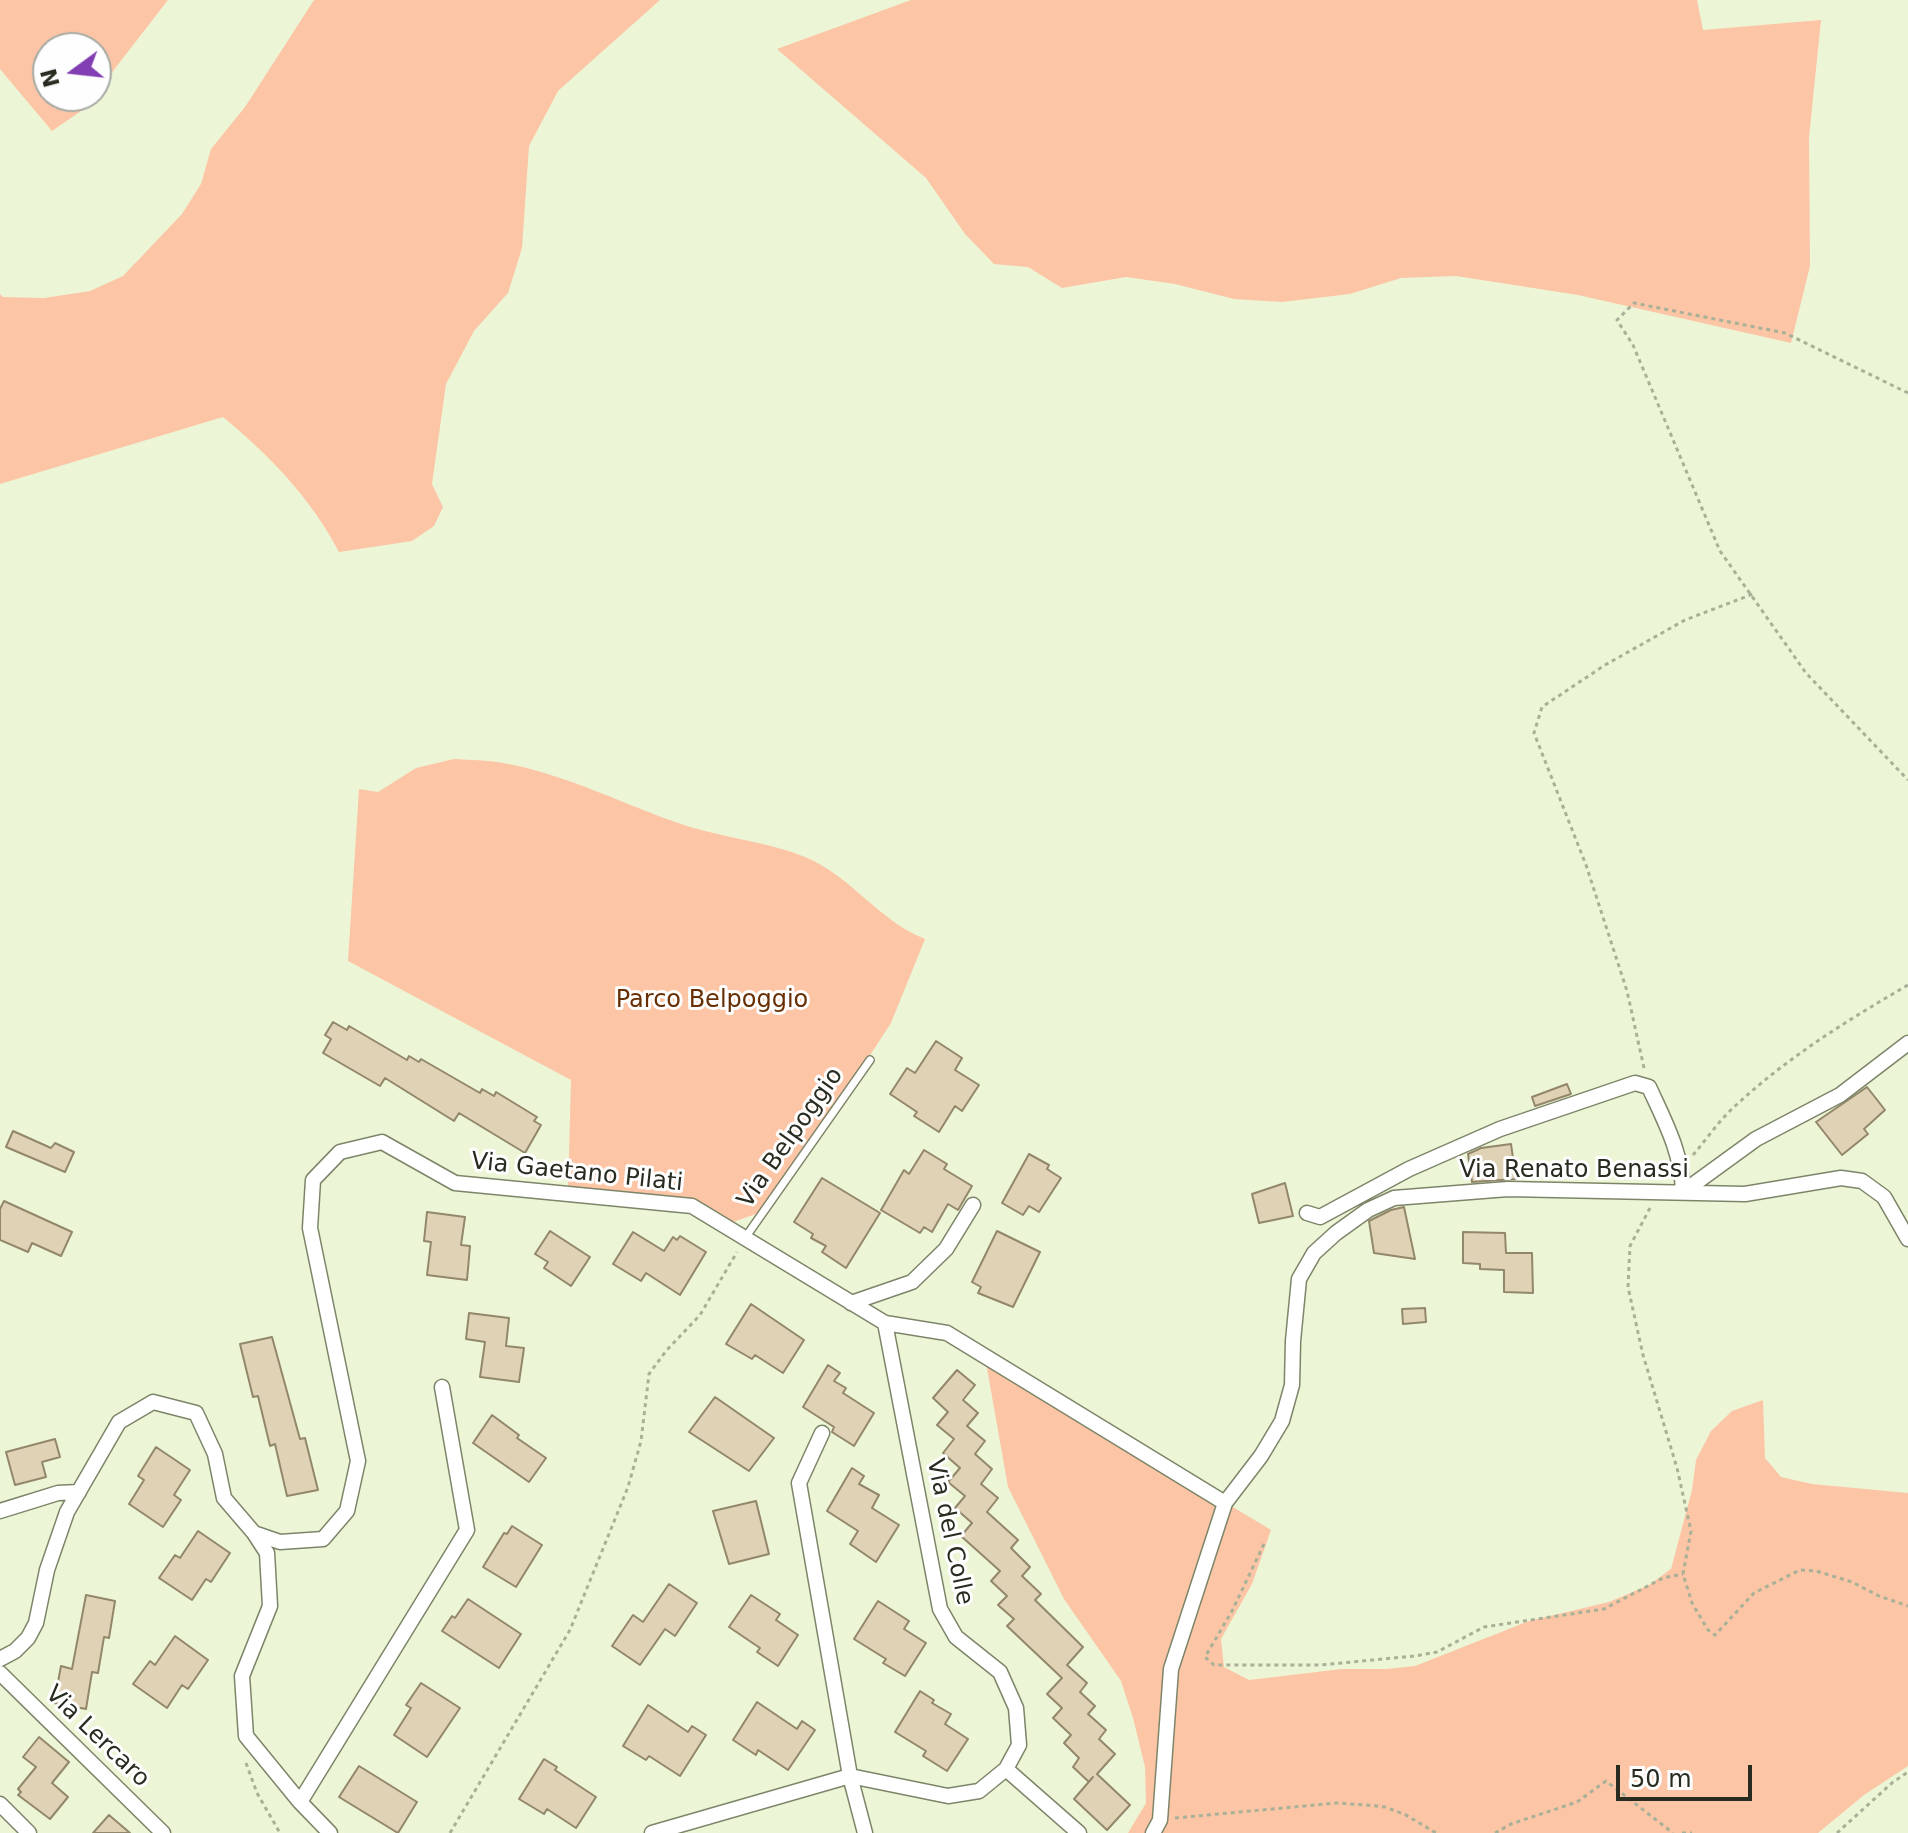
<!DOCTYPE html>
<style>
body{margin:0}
#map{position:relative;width:1908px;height:1833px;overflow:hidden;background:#ecf6d6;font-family:"DejaVu Sans",sans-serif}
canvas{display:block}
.north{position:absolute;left:32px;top:32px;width:80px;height:80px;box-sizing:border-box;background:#fefefe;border:2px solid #a8aaa5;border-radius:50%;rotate:255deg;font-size:22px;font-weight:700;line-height:32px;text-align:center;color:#282c20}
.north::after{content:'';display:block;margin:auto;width:28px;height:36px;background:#823fb3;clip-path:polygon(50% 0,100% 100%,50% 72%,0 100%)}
.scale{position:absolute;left:1616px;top:1765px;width:136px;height:36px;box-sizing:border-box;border:4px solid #282c20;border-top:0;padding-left:10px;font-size:24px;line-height:28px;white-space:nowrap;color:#282c20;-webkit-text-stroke:6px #fefefe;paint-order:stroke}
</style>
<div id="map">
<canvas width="1908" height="1833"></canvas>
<div class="north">N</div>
<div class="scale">50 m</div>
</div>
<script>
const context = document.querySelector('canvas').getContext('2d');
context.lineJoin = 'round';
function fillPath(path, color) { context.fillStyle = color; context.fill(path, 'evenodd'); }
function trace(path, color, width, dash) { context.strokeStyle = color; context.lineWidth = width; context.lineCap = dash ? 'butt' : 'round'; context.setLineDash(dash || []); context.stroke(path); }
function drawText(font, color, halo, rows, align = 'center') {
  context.font = font + ' "DejaVu Sans",sans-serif'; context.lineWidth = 6; context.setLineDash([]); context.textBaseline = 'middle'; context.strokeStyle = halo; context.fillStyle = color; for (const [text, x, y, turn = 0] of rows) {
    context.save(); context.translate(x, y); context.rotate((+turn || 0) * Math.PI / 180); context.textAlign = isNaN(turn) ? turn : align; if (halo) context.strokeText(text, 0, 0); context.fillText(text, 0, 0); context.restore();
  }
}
const green = new Path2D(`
 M0,0H168L96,93V48H48V96H94L84,109L52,131L0,69Z
 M314,0H660L558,91L529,146L522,248L508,293L474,331L446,384L432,484L443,507L434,526L412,541L339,552C311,498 269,455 223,417L0,484V294L3,297L44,298L90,291L123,276L182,214L201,184L211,149L245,107Z
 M911,0H1697L1703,30L1821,20L1809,137L1810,266L1791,343L1578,295L1456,276L1401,278L1350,294L1282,302L1234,299L1175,284L1126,277L1062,288L1028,267L994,264L965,234L926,178L777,49Z
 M454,759C470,760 487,760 503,763C567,774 626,806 687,826C726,838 768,842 805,857C851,876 879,921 925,939L891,1023L770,1209L733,1222L685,1208L568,1191L571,1080L348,961L359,789L378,792L416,768Z
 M985,1357L1271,1530L1252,1584L1221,1639L1224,1667L1249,1680L1342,1669H1386L1415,1666L1529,1621L1609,1602L1649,1585L1671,1569L1692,1490L1696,1460L1711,1431L1732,1411L1763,1400L1765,1458L1781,1477L1812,1484L1908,1493V1766L1864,1795L1818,1833H1128L1146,1803L1145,1767L1133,1718L1121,1681L1064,1599L1008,1487Z`);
const building = new Path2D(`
 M333,1022L347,1030L349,1026L407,1060L409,1056L419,1062L421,1059L480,1093L482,1089L494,1096L496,1092L537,1117L534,1121L541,1125L525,1153L459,1113L454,1121L385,1078L380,1086L323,1053L331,1039L325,1035Z
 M936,1041L962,1058L955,1070L979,1085L962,1111L955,1106L939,1132L914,1116L917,1112L890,1094L907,1068L915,1073Z
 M1567,1084L1571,1094L1535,1106L1532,1097Z
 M1867,1087L1885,1110L1864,1129L1868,1134L1842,1155L1816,1122Z
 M13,1131L51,1148L55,1143L74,1152L65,1172L6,1147Z
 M1511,1144L1516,1179L1472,1182L1468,1154L1481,1148Z
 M924,1150L947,1164L944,1169L972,1186L958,1210L948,1204L932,1232L924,1227L920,1233L881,1210L904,1170L909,1174Z
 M1029,1154L1049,1165L1047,1169L1061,1178L1039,1212L1029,1206L1023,1215L1002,1203Z
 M822,1178L880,1213L846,1268L822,1252L826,1246L811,1238L813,1234L794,1222Z
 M1285,1183L1293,1216L1259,1223L1252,1194Z
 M4,1201L72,1232L61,1256L32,1243L28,1252L0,1240V1209Z
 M1404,1207L1415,1259L1374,1253L1369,1221L1391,1210Z
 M427,1212L465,1217L461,1245L470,1246L467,1280L427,1275L431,1242L424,1241Z
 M550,1231L590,1257L571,1286L544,1268L548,1262L535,1254Z
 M997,1231L1040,1252L1013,1307L978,1293L981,1287L972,1282Z
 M633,1232L664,1251L673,1237L677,1240L680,1236L706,1252L680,1295L646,1273L641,1281L613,1264Z
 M1463,1232L1505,1233L1506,1253H1532L1533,1293L1504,1292V1270L1480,1269V1264L1463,1263Z
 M751,1304L804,1340L783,1373L755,1355L752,1359L726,1344Z
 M1425,1308L1426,1322L1403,1324L1402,1309Z
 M469,1313L509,1318L506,1346L524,1348L519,1382L480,1377L485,1342L466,1339Z
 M272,1337L300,1439L305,1438L318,1490L287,1496L275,1444L270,1446L258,1396L253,1397L240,1344Z
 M828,1365L840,1373L834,1381L846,1388L843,1393L874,1413L854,1446L832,1432L834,1427L803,1407Z
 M957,1370L975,1385L963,1400L978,1413L967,1426L985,1441L975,1454L992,1469L981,1484L998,1498L987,1512L1018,1540L1011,1548L1030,1567L1022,1576L1041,1594L1035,1600L1083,1647L1067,1665L1087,1683L1080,1692L1095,1706L1088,1714L1106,1730L1099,1739L1115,1754L1097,1774L1130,1805L1107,1830L1074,1799L1093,1777L1089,1782L1073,1767L1079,1758L1064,1743L1071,1735L1053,1718L1062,1708L1047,1694L1062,1678L1007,1626L1014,1619L998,1605L1007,1596L991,1581L1000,1571L961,1536L972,1523L955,1508L965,1496L948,1482L960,1468L943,1453L954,1439L937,1425L948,1412L933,1398Z
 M715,1397L774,1438L749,1471L689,1432Z
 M492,1415L519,1435L517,1438L546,1458L529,1482L473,1443Z
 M55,1439L60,1457L42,1462L46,1477L15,1485L6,1452Z
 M156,1447L190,1470L174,1495L181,1500L163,1527L129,1504L144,1480L138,1476Z
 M852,1468L864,1476L859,1484L879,1495L872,1508L899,1525L876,1562L850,1544L858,1531L827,1511Z
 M756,1501L769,1554L729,1564L713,1511Z
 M512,1526L542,1545L516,1587L483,1567L504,1533L507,1534Z
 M198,1531L230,1553L211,1582L206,1579L192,1600L159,1578L175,1555L180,1558Z
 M669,1584L697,1603L675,1636L665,1629L640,1665L612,1646L633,1615L643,1622Z
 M86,1595L115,1601L109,1638L104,1637L98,1673L92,1672L86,1709L54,1703L61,1666L72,1669Z
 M751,1595L780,1614L776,1620L798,1635L778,1666L757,1652L760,1648L729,1627Z
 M468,1599L521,1634L499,1668L442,1631L452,1616L455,1618Z
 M878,1601L909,1621L904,1629L926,1643L905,1676L883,1663L886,1659L854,1639Z
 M175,1636L208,1660L188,1689L182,1685L167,1708L133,1684L150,1661L155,1665Z
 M421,1683L460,1708L427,1757L394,1735L411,1708L406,1705Z
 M920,1691L934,1700L932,1703L951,1714L945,1724L968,1739L947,1771L923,1756L926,1751L895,1732Z
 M757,1702L797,1729L802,1721L815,1730L788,1770L758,1750L756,1755L733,1740Z
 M648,1705L688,1732L692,1726L706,1735L680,1776L649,1756L646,1760L623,1746Z
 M39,1737L69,1762L52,1783L68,1797L50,1819L18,1795L21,1792L18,1789L36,1767L23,1757Z
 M544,1759L557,1767L555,1770L596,1797L576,1828L547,1809L544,1814L519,1799Z
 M359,1766L417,1802L398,1833L339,1797Z
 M109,1815L130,1833H93Z`);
const path = new Path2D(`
 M1908,393L1785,333L1634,303L1617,320L1633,345L1720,551L1806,673L1908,780
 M1644,1068L1627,991L1586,865L1534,733L1542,707L1605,665L1685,620L1753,594
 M1693,1155C1706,1140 1718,1122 1733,1108C1785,1059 1846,1021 1908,985
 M1650,1208L1630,1246L1628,1287L1643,1355L1677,1468L1691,1531L1683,1574L1692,1603L1708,1630L1715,1635L1754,1593L1800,1570L1816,1571L1852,1582L1879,1596L1908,1606
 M1264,1544L1232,1611L1205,1657L1214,1665H1320L1415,1656L1437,1652L1484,1627L1604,1609L1663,1578L1683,1574
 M246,1763L257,1793L280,1833
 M1175,1818L1337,1803L1366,1805L1385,1807L1406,1815L1436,1833
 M450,1833L570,1630L628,1487L641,1441L649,1374L666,1351L700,1315L737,1252
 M1495,1833L1511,1824L1577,1802L1606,1781L1673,1833
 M1682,1833H1692
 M1837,1833L1893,1782L1908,1772`);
const lane = new Path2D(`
 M745,1238L870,1060`);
const street = new Path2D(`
 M1307,1213L1320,1217L1409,1169L1500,1129L1635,1083L1649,1087C1665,1122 1682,1153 1683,1192L1756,1139L1840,1095L1908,1043
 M851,1303L912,1282L946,1249L973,1205
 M822,1433L799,1483L850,1776L865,1833
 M0,1511L58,1493L79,1492
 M254,1533L280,1542L323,1539L347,1511L358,1461L310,1228L313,1180L340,1152L382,1142L455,1183L692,1206L885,1323L947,1333L1225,1503
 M0,1659L15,1651L28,1638L36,1623L47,1570L67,1512L119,1422L153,1402L196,1413L215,1454L224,1498L254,1533L267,1553L270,1606L242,1676L246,1736L300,1802L330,1833
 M0,1673L163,1833
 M1006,1769L1079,1833
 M300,1802L467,1530L442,1387
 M0,1804L29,1833
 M652,1833L850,1776L948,1796L979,1791L1006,1769L1019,1745L1016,1708L1000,1672L956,1637L940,1609L885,1323
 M1153,1833L1160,1820L1171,1669L1225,1503L1261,1456L1282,1421L1292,1385L1293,1341L1299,1279L1314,1253L1336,1233L1368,1210L1394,1198L1508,1189L1745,1194L1841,1178L1862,1181L1884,1197L1908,1239`);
const parkNames = [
 ["Parco Belpoggio",712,1001]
];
const streetNames = [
 ["Via Belpoggio",791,1138,-55],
 ["Via Renato Benassi",1574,1171],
 ["Via Gaetano Pilati",577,1173,6],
 ["Via del Colle",949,1532,78],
 ["Via Lercaro",97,1737,44]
];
fillPath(green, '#fcc5a5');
fillPath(building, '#e0d2b5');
trace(building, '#93876b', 2);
trace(lane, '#7d8569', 10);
trace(street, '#7d8569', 17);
trace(path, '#a8b097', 3, [4, 4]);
trace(lane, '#fff', 7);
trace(street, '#fff', 14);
drawText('24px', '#672f03', '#fefefe', parkNames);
drawText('24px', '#282c20', '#fefefe', streetNames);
</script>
